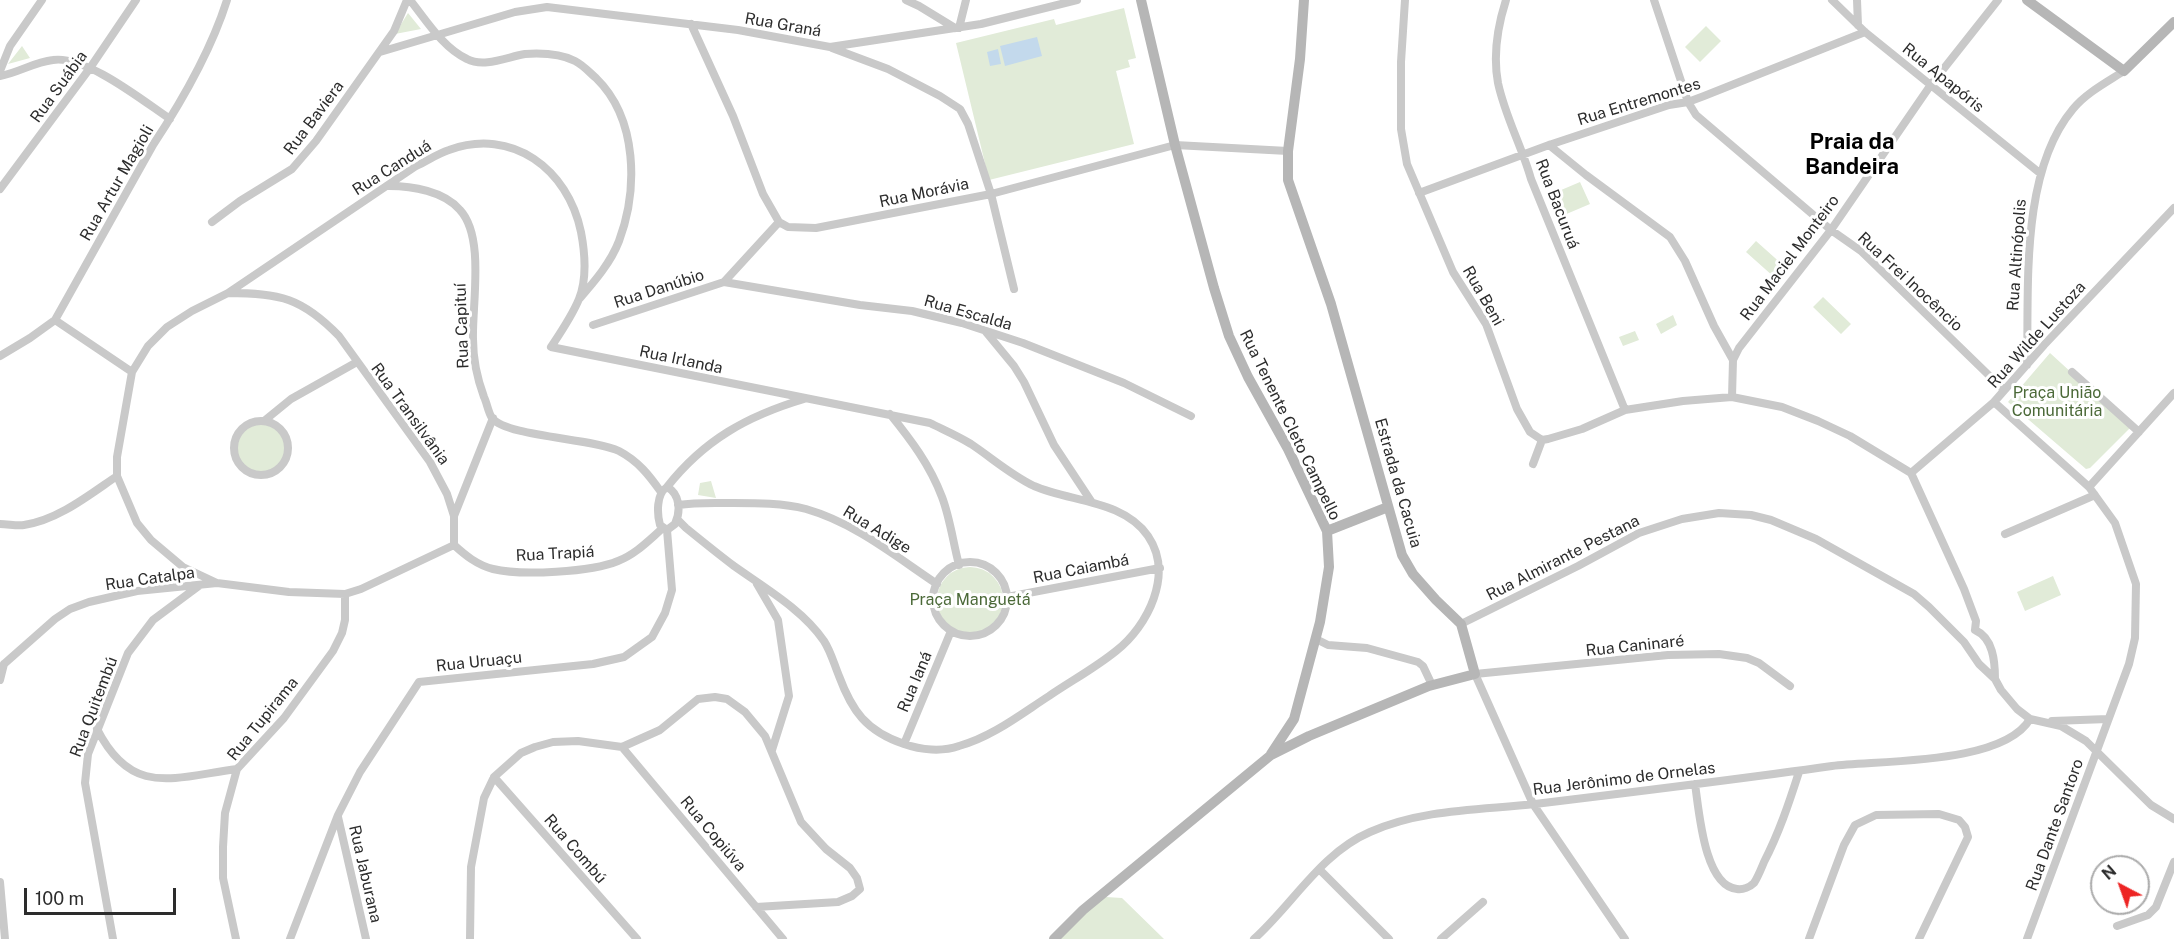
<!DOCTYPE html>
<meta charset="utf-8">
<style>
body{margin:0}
#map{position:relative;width:2174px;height:939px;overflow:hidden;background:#fff;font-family:"Public Sans",sans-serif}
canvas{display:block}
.north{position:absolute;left:2090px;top:855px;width:60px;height:60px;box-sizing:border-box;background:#fff;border:2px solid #ababab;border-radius:50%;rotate:319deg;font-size:16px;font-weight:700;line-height:24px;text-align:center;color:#2c2c2c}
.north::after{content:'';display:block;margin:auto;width:21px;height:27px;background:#ed2524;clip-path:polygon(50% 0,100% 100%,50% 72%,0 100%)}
.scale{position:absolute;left:24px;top:888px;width:152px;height:27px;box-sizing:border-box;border:3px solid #2c2c2c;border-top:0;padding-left:8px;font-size:18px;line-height:21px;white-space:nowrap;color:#2c2c2c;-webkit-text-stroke:4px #fff;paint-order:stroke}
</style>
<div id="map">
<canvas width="2174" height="939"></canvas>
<div class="north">N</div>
<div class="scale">100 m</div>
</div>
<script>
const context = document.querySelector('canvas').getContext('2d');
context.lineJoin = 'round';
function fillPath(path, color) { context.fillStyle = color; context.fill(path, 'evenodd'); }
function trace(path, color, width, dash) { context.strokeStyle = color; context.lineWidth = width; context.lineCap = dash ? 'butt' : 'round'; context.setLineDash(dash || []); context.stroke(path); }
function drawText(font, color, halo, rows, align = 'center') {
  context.font = font + ' "Public Sans",sans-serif'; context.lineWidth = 6; context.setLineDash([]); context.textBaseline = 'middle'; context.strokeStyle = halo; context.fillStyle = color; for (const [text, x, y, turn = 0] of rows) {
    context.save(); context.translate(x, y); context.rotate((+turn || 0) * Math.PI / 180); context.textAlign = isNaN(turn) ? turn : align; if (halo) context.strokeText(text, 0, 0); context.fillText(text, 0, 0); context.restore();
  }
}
const green = new Path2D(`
 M1124,8L1136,58L1128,60L1130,67L1116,71L1134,144L989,180L956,43L1054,19L1056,25Z
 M408,13L421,29L395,34Z
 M1706,26L1721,41L1700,62L1685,47Z
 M22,46L30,58L8,64Z
 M1580,182L1590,204L1557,218L1547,196Z
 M1756,241L1784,266L1774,277L1746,252Z
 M1823,297L1851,324L1841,334L1813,307Z
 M1673,315L1677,325L1661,334L1656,324Z
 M1635,331L1639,340L1623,346L1619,337Z
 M2050,353L2131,427L2090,468L2086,469L2008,402Z
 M237 448a24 24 0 1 1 48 0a24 24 0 1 1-48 0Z
 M711,481L716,498L698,495L700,483Z
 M937 600a33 33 0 1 1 66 0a33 33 0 1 1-66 0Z
 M2053,576L2061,595L2025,611L2017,592Z
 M1106,897L1122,898L1164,939H1060L1086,910Z`);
const water = new Path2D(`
 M1037,37L1042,56L1005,66L1000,46Z
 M998,49L1001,64L990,66L987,52Z`);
const minor = new Path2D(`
 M410,0C426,20 443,48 467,59C484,68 507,57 525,54C540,53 561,54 575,61C583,65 589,72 596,78C638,119 638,190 619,241C611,262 595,281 580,298
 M906,0L919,6L955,28
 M1405,0L1401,62V129L1407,164L1453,272L1486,324L1517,409L1530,432L1542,440L1548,439L1582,429L1625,410L1683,401L1732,397L1782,407L1818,421L1850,436L1911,473L1964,589L1976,621L1975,630
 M1506,0C1498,25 1493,56 1498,83C1505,116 1522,147 1531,179L1625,410
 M1654,0L1688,102L1696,115L1831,230L1861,251L2004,390
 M1832,0L1865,32L2041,174
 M1857,0L1858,25
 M691,24L733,116L763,194L779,222L788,227L816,228L991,194L1175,145L1288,151
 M959,28L966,0
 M832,48L888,69L940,96L960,109L968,124L991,194L1014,289
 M380,52L515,12L547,7L738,30L830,47L981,24L1077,0
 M0,71L10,46L42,0
 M0,76C18,73 34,62 53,60C86,55 143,101 170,119
 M1549,145L1586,175L1670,237L1685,261L1714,326L1733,360L1732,397
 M389,186C412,186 444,191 460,210C485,237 472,304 473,339C473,359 477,378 484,397C487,403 488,412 492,418C507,437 592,438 619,451C638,461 649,475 661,492
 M0,189L90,68L136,0
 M1419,193L1549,145L1669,105L1688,102L1704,96L1865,32
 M212,222L240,201L292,169L316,141L394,31L407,0
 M724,282L860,305L912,311L962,323L1023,343L1124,383L1191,416
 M228,293L416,166C427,161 437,154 449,150C512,127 568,169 581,232C585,253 587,279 579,299C572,316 561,332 551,347L930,423C944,430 958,436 971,444C992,458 1011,475 1034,486C1071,502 1123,500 1148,536C1174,574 1148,626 1116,651C1095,668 1071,681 1049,696C1021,714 992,737 959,746C942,752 921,750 904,744C866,731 852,711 839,676C834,664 831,652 824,641C803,610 765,588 734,566C718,554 702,541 686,528L677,519
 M228,293C280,293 302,298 339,336L430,462L447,494L454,516V545L361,589L345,594L289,592L217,583L183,567L151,540L137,523L117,476V457L132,372L148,346L167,327L192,311Z
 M55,320L132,372
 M593,325L724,282L779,222
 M986,332L1014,366L1024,382L1054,445L1091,501
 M0,356L30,338L55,320L153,145C182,101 211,51 227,0
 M1733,360L1739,348L1831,230L1930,86L1998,0
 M2027,365C2029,287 2020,172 2073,109C2086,93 2107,82 2124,71
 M2072,372L2139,432
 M1994,402L2089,487L2115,523L2136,584L2135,638L2129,664L2027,939
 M890,414C911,440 930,465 942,497C950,518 953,542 959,565
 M264,421L291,399L357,362
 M234 448a27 27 0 1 1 54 0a27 27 0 1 1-54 0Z
 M1533,464L1542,440
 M1911,473L1994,402L2044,345L2174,208
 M667,487C704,440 747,416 804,399
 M667,487C680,494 681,511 675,524L667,530L660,525C657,514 656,494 667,487Z
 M2089,487L2174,393
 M678,505C697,502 715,503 733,503C757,503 783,503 806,509C855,523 895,556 937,584
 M454,516L493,418
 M0,524C8,524 17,526 24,525C58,520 89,495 117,476
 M2005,534L2095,495
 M454,545C465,555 477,565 493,569C521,576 592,572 618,561C636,554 649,540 663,528
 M933 599a37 37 0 1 1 74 0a37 37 0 1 1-74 0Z
 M757,584L778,620L789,696L772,750
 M1007,597L1160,568
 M1461,624L1578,566L1639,533L1682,519L1719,513L1751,515L1771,520L1816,539L1914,594L1929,607L1964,642L1979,664L1995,679L2001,690L2017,709L2030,719L2061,726L2086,741L2151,805L2174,819
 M1975,630C1993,638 1995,661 1995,679
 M1316,639L1328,645L1367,648L1418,662L1423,666L1432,685
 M4,664L55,619L70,609L89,602L137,591L217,583
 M0,680L4,664
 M2052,721L2108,719
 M97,729C132,798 174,777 237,769
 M904,744L951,631
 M622,747L783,939
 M494,777L637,939
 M1695,784C1699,810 1704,886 1737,889C1743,890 1750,887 1754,883C1758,877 1761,869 1764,862C1779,833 1789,803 1799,772
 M338,817L366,939
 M1319,869L1389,939
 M0,882L5,939
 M2117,926L2148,915L2156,907L2174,862
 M113,939L85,783L88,754L128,653L153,620L200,585
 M236,939L223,878V847L225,813L237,769L284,718L333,651L342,633L345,620V594
 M290,939L338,815L360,772L419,682L593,664L624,657L652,637L665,613L672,590L667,530
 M470,939L471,867L484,798L494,777L521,753L535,747L553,742L578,741L622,747L660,730L698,699L715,697L727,699L745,712L765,736L801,822L826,849L850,868L857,878L860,889L852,896L838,902L756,907
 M1254,939C1293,904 1321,853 1370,832C1421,809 1481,810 1535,804C1634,792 1733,780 1832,766C1880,760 2003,765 2030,719
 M1441,939L1483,902
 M1625,939L1533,804L1475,674L1668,655L1719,654L1747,658L1759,663L1790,686
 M1809,939L1844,845L1855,825L1876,815L1939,814L1959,820L1965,827L1968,837L1919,939`);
const secondary = new Path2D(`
 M1141,0L1175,145L1214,288L1229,336L1248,377L1288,449L1327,531L1329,567L1320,622L1294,719L1271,754
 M2027,0L2124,71L2174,22
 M1327,531L1388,507
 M1054,939L1083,910L1271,755L1309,736L1429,686L1475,674L1461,624L1436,600L1413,574L1402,555L1331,304L1288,180V151L1300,59L1304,0`);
const streetNames = [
 ["Rua Graná",783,25,10],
 ["Rua Apapóris",1943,78,39],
 ["Rua Suábia",59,87,-54],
 ["Rua Entremontes",1639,102,-17],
 ["Rua Baviera",314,118,-53],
 ["Rua Canduá",392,168,-32],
 ["Rua Artur Magioli",117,183,-60],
 ["Rua Morávia",924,193,-12],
 ["Rua Bacuruá",1557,204,69],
 ["Rua Altinópolis",2017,255,-86],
 ["Rua Maciel Monteiro",1790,258,-53],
 ["Rua Frei Inocêncio",1910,282,43],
 ["Rua Danúbio",659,289,-18],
 ["Rua Beni",1483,296,60],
 ["Rua Escalda",968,313,16],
 ["Rua Capituí",462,326,-92],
 ["Rua Wilde Lustoza",2037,335,-48],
 ["Rua Irlanda",681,360,12],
 ["Rua Transilvânia",410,414,54],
 ["Rua Tenente Cleto Campello",1290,425,64],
 ["Estrada da Cacuia",1398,483,74],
 ["Rua Adige",877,530,31],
 ["Rua Trapiá",555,554,-3],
 ["Rua Almirante Pestana",1563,558,-27],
 ["Rua Caiambá",1081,569,-11],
 ["Rua Catalpa",150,579,-8],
 ["Rua Caninaré",1635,646,-6],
 ["Rua Uruaçu",479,662,-6],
 ["Rua Ianá",915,682,-67],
 ["Rua Quitembú",94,707,-69],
 ["Rua Tupirama",263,719,-51],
 ["Rua Jerônimo de Ornelas",1624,779,-7],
 ["Rua Dante Santoro",2055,825,-70],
 ["Rua Copiúva",713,834,50],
 ["Rua Combú",575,849,49],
 ["Rua Jaburana",365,874,77]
];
const parkNames = [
 ["Praça União",2057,393],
 ["Comunitária",2057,411],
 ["Praça Manguetá",970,600]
];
const districtNames = [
 ["Praia da",1852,142],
 ["Bandeira",1852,167]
];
fillPath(green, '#e1ebd8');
fillPath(water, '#c3d9ec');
trace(minor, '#c9c9c9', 8);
trace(secondary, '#b6b6b6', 10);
drawText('16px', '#2c2c2c', '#fff', streetNames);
drawText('16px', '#4b6938', '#fff', parkNames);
drawText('bold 22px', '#000', '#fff', districtNames);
</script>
